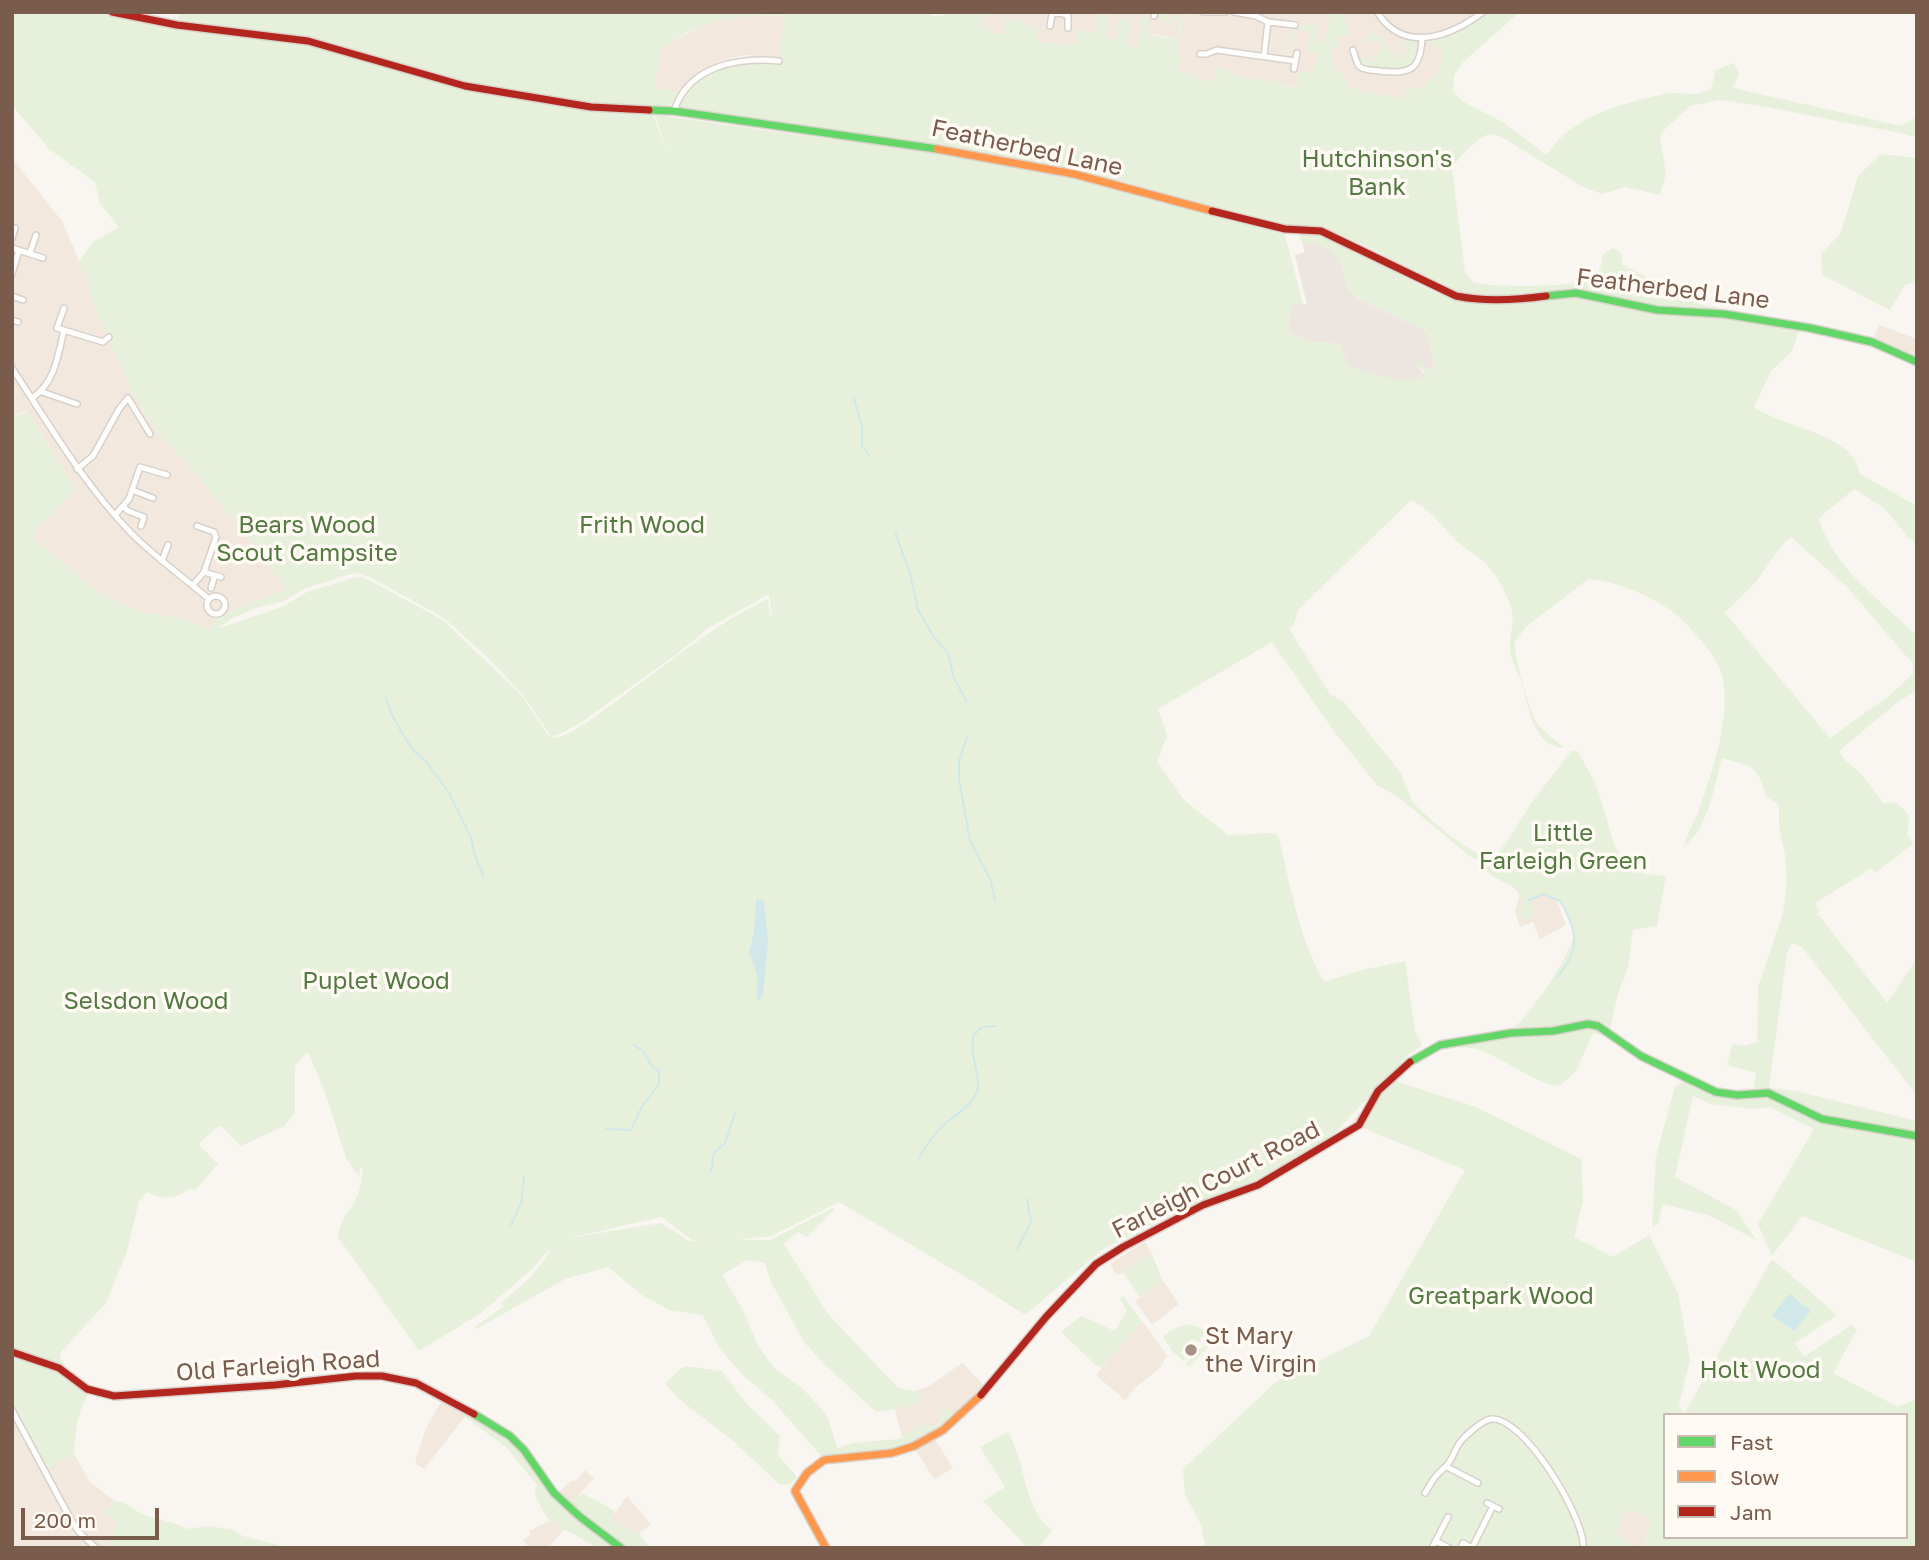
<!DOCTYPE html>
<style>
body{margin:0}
#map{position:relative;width:1929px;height:1560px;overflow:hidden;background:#f9f5f0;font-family:"Golos Text",sans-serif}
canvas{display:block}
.frame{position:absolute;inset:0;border:14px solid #7a5c4d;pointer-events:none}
.legend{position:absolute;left:1663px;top:1413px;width:245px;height:126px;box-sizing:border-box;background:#fffaf3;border:2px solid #cabbb1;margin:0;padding:9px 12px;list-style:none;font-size:21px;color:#7a5c4d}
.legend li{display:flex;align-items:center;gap:14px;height:35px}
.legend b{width:35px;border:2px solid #cabbb1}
.scale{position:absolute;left:21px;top:1508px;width:138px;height:32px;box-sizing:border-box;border:4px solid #7a5c4d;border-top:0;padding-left:9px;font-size:21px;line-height:24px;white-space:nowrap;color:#7a5c4d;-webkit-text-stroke:5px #fffaf3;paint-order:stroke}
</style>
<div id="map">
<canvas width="1929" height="1560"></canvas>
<div class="frame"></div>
<ul class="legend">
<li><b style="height:9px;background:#63d668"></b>Fast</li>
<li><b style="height:9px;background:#ff974d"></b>Slow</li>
<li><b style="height:9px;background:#b3261e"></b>Jam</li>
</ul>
<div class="scale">200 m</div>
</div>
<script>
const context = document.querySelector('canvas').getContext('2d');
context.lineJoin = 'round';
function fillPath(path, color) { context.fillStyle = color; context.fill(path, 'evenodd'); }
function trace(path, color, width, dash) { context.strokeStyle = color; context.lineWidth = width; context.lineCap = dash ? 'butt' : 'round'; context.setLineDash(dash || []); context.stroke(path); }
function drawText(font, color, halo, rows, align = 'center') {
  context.font = font + ' "Golos Text",sans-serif'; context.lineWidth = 7; context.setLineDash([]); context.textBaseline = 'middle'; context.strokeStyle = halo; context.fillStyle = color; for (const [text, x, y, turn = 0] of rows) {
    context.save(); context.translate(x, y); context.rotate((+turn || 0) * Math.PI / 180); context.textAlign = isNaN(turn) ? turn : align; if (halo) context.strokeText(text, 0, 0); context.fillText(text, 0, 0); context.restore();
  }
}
const residential = new Path2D(`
 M971,12H1337L1330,14L1324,54L1315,71L1312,73L1299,72L1297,85L1294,88L1244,78V76L1230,74L1229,70L1217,69L1215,79L1211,81L1195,79L1196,75L1178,72L1180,54L1177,53L1181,22H1179L1177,39L1152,34L1141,56L1036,41L1025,22L1005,19L1003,35L989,33L981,28L977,13Z
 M1345,12H1495L1442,52L1441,68L1423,89L1406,98L1360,92L1348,87L1335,73L1330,49L1340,45L1338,38Z
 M750,15L785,16L779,57L744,55L728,59L701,71L679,92L655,88L659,53L667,45L699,27L717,20Z
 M12,158L62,221L88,281L91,300L129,385L145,413L162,438L197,475L245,533L286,589L214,619L211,630L181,618L142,612L104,596L33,539L34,532L76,489L27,411L12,416Z
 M1879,325L1917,339V358L1873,339Z
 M1520,893L1523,899L1530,900L1542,894L1556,899L1566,925L1540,939L1533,922L1520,927L1515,911Z
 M1145,1242L1152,1254L1119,1275L1114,1272L1111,1263Z
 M1163,1281L1179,1304L1152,1325L1135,1301Z
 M1142,1321L1167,1355L1160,1368L1137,1386L1125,1400L1096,1375Z
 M962,1363L985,1386L967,1406L904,1444L892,1399L929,1386Z
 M442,1400L467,1414L424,1469L415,1463L425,1430Z
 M12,1413L57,1463L74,1454L90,1482L115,1501L104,1514L116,1522L117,1528L106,1548H12Z
 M934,1438L953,1468L934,1479L915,1449Z
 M585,1470L594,1478L573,1501H566L558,1493L571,1481H576Z
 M627,1496L651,1524L639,1533L622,1527L611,1519Z
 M1627,1509L1651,1517L1644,1548H1636L1616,1534Z
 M553,1519L564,1529L558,1537L548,1548H529L523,1540L530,1535L529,1531Z`);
const industrial = new Path2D(`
 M1317,242L1330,250L1337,259L1343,270L1347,287L1356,298L1422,329L1428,335L1435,373L1417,366L1426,376L1418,381L1402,382L1350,367L1317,343L1290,334L1288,326L1292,304H1307L1295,255L1305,252L1303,245Z`);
const green = new Path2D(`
 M12,12H95L180,28L306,43L453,86L589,110H624L653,115L668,157L655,115L829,139L868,141L932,152L1111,186L1205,214L1281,232L1285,236L1303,304H1292L1288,326L1290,334L1317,343L1320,341L1340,344L1350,367C1372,372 1407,388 1426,376L1423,370L1413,363L1415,360L1435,372L1428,335L1422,329L1356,298L1347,287L1343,270L1337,259L1330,250L1317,242L1303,245L1298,233C1356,235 1401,284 1454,299L1447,289L1369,247L1325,229L1270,224L1113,181L1002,157L943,146L676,108L677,104C711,63 727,62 778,63L784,16C736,14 696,19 659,53L655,88L679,92L669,108L590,105L464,84L337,47L178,22L179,12H924L937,17L938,15L944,16L945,12H984L987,14V16H983L981,28L989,29V33L1003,34L1005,19L1025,22V25L1038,27L1037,41L1076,46L1078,30L1095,32L1097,12L1108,13L1105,36L1115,39L1117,21L1119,19L1131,21L1128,44L1133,47L1139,45L1142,18L1151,19L1149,35L1176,39L1179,21L1174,20L1172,23L1160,19L1161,12H1169L1168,19L1173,20L1174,15L1181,16L1182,13L1195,15V17L1182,15L1177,53L1181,54L1178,72L1196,75V79L1211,81L1215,78L1216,68L1229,70L1230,74L1244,76V78L1282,82L1283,87L1294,88L1297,85L1299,72L1315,71L1318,54L1307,52L1310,32L1294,30L1289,57L1287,56L1291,29L1310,32L1298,29L1299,24L1319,26L1316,42L1325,43L1330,13L1345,12L1343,15L1351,33L1338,37L1340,45L1330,49L1335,73L1341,71C1346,84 1347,89 1360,90V92L1405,98L1407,87L1423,89L1441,68V45L1426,43L1427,41L1458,32L1487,12H1520L1464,61L1454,75L1453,91L1462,101L1506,124L1547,155C1570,116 1626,102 1669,93C1676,92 1683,94 1690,94C1697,95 1705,91 1711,89L1716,70L1734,63L1739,74L1733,88L1901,126L1917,117V138L1905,134L1755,105L1719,100L1690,106L1662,132L1660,139L1666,173L1660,195L1625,187L1602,194L1583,187L1500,136C1495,135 1492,134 1487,135C1478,137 1456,160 1452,169L1465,272L1473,282C1490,288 1579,288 1592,278C1600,272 1602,263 1603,254L1613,248L1621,253L1623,265L1702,305L1717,307L1739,318L1799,330L1792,351L1771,371L1754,407C1783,428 1856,434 1860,474L1917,506V544L1908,537L1884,508L1854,489L1819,518C1832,568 1882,601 1917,636V690L1895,704L1839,751L1845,760L1861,774L1883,803L1895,802C1911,815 1911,816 1907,834L1914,843L1875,873L1872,868L1815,903L1820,912L1815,915H1819L1887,1003L1917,958V1096L1802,947L1792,943L1787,953L1769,1088L1796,1091L1917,1121V1262L1802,1216L1772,1256L1758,1224L1814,1129L1770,1107L1751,1109L1729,1106L1711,1104L1693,1096L1675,1177L1736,1210L1756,1240L1711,1216L1663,1204L1658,1224L1652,1228L1656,1157L1675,1086L1686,1081C1713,1093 1728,1099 1759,1096L1760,1088L1754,1087L1756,1073L1727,1065L1733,1044L1743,1046L1757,1042L1758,987L1783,913L1787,882L1785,854L1779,827V805L1766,796C1757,764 1752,767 1722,758C1714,787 1708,829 1684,846C1687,834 1695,820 1700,807C1713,771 1732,713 1722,675C1717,657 1700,639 1688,626C1668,602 1619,581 1588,579L1527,626L1515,641C1513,654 1529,709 1536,721C1543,733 1554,738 1564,748C1531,746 1529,704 1521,681C1517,670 1511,661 1510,650C1509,633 1517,622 1509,602C1504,588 1495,572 1484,562C1476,554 1466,549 1458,542C1443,528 1430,508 1411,500L1298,610L1294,625L1289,629L1330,694L1343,701L1389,758L1401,774L1412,801L1420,810L1449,835L1479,855V859L1471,857L1398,797L1377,785L1333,730L1272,642L1158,709L1167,736L1157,761L1183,799L1228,835L1275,833L1279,838C1290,886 1299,938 1324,982L1354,972L1405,961L1415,1031L1422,1046L1408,1055L1333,1135L1280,1168L1247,1184L1207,1198L1103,1249L1025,1315L974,1282L839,1202L771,1236L737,1240H770L833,1208L834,1210L807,1237L798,1232L784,1244L828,1314L898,1388L924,1393L912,1406L876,1412L823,1363L804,1342L771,1282L765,1263L747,1260L722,1275L743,1310L758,1346L775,1369L802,1388L827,1415L837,1448L853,1443L899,1439L919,1425L932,1426L940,1420L941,1410L946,1409L954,1413L960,1410C920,1451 877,1455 822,1457L772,1400L744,1376L719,1348L703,1315L669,1310L642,1295L608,1267L565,1279L476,1329L475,1327L504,1306L501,1303L530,1278L551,1251H548L533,1268L481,1313L419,1351L338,1237C341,1217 346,1217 355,1201C360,1191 362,1180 363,1168L360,1167L359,1177L346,1158L325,1092L308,1052L295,1065V1113L284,1126L241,1146L221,1126L217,1127L198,1144L218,1164L195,1190L189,1189C173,1200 165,1200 147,1192L139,1201L127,1251L106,1303L61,1352L60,1358L65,1364L62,1367L12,1349V417L27,412L76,489L34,532L33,539L104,596L142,612L182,618L210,630L214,619L286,589L245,533L197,475L162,438L145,413L129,385L91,300L88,281L78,262L93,242L119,227L100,204L95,182L49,149L12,105ZM1791,537L1848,588L1913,664V674L1889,696L1830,738L1725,613L1755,583L1782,545ZM354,573L370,577L444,618L487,657L523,695L551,736L560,734L583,721L678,653L710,627L769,594L772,615H770L768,599C712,625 666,666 615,702C597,715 577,732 555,738L549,736L522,696L443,620L363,577H356L307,592L284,606L217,629L231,619L256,608L284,601L306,588ZM662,1217L694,1241H689L661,1223L564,1239Z
 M1374,32L1394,53L1386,62L1369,58L1373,54L1376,56L1384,47L1378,40L1375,43L1370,39L1366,43L1364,41Z
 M1405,40L1417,42L1419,47L1416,57L1417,60C1403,75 1389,68 1371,66L1368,67L1360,63L1358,59L1361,58L1386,63L1392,57L1394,58L1399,50L1397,55L1401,59L1410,49L1406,45L1401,48Z
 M1881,154L1917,158V279L1915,283L1905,285L1890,310L1822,275L1821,254L1841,233L1858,176Z
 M1571,751H1577C1585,764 1593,777 1598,791C1607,812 1612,855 1629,867C1640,876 1653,874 1666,876L1657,926L1633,930L1628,967L1617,997L1610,1029L1603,1036L1593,1033L1576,1071L1559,1086C1528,1083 1487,1042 1460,1048L1459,1041C1476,1038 1498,1037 1513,1028C1529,1018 1570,956 1573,937C1575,927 1566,911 1561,901C1549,896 1543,892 1531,900L1534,909L1533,915L1523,921L1517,911L1524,903C1516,880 1498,885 1485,869L1508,840L1530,805Z
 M1389,1079L1476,1107L1581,1159L1583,1201L1574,1237L1613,1257L1649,1235L1678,1293L1690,1360L1679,1404L1684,1414L1772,1259L1837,1315L1795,1343L1804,1357L1851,1325L1857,1330L1833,1373L1898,1407L1917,1399V1548H1644L1651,1518L1627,1509L1616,1534L1636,1548H1206L1201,1525L1185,1494L1183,1469L1277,1381L1369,1336L1465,1170L1351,1123ZM1665,1415H1906V1537H1665Z
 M1152,1254L1163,1281L1140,1297L1123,1272Z
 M1123,1296L1142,1321L1102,1367L1097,1366L1061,1332L1081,1316L1115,1331L1127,1310L1120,1299Z
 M1188,1324L1199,1327L1216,1339L1189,1367L1185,1364L1210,1340L1202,1336L1199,1342L1194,1339L1189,1341L1181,1353L1186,1359L1184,1361L1172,1351L1163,1336L1173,1329Z
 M12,1356L56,1370L89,1393C77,1411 75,1433 74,1454L47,1469L12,1405Z
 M684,1366L722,1371L746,1403L780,1436L778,1455L797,1477L791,1484H779L731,1439L679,1399L665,1383Z
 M467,1414C502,1434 516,1443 538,1477L545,1473L558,1493L568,1501H573L582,1493L615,1511L611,1520L622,1527L639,1533L643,1540L651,1548H597L570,1532L565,1531L554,1519L550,1521C543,1510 532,1497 536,1484L506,1447L465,1417Z
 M1008,1432C1025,1460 1024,1511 1052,1530L1039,1548H1028L983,1501L1005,1487L980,1447Z
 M115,1501L123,1502L143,1515L174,1523L188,1529L206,1526L232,1529L243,1536L290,1548H106L117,1528L116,1522L104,1514Z`);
const water = new Path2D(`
 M756,899L764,901L768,942L763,994L760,1000L757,998V974L749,952L754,932Z
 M1790,1294L1811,1311L1794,1331L1772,1315Z`);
const stream = new Path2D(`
 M854,398L862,426V446L869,455
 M895,532L910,573L918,610L934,637L948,653L954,678L967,702
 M386,698L393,717L405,738L413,750L427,763L448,791L471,838L475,856L483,875
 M967,737L959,761V779L970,840L991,881L995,901
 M1529,900L1543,894L1560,901C1565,907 1567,914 1570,921C1580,946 1572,958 1557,978
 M606,1129L631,1130L642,1107L659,1084V1072L651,1065L644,1052L634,1045
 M919,1158C925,1147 933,1136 942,1127C954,1114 976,1106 978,1086C979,1071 970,1056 973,1036L982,1027L995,1026
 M711,1172L714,1153L725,1143L735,1113
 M511,1225L521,1203L524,1176
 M1017,1249L1031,1222L1027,1199`);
const street = new Path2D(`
 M1203,12H1225
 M1234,12L1256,16L1268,22L1295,25
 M1377,12C1404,55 1451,36 1483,12
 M1154,16L1155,12
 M1050,26L1052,14L1061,13L1068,16V28
 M1353,50C1355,55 1356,62 1359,66C1364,71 1374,70 1380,71C1411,75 1421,69 1422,37
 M1200,54H1206L1217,50L1295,61
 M1264,56L1268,22
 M1294,69L1297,53
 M674,111C688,66 738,57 779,61
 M12,238L15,228
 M12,248L43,258
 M30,253L36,235
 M12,274L19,250
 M12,296L23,300
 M64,308L57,328L103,342L109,337
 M12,320L18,322
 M12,368C50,426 83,483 131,533C155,557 183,577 209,599
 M42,392L77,404
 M32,398C55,383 58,355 64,330
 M77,469L93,456L119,409L128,398L150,434
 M132,490L153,498
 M124,507L128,511L144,517L141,526
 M115,515L129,499L140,467L167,475
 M214,546L238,553
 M162,561L168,545
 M204,572L221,577
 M193,585L204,572L216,537L214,532L197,526
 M211,588L215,575
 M207 605a9 9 0 1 1 18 0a9 9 0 1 1-18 0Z
 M12,1410L71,1520L79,1532L96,1548
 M1447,1467L1478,1483
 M1425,1493C1429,1487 1432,1480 1437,1475C1440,1471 1445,1468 1448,1464C1453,1457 1456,1447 1461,1441C1467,1434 1483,1420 1491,1419C1523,1415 1586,1519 1583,1548
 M1487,1503L1499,1509
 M1436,1541L1449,1548
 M1432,1548L1448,1517
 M1461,1548L1463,1543L1472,1548L1493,1506`);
const fast = new Path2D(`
 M649,110L674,111L937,149
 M1546,296L1576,293L1657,310L1724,314L1810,328L1872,342L1917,362
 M1410,1062L1440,1045L1511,1033L1553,1031L1588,1024L1598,1026L1641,1056L1716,1092L1737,1095L1768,1093L1822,1119L1917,1136
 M474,1414L510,1436L524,1450L554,1493L579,1516L621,1548`);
const slow = new Path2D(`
 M937,149L1074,174L1212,211
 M826,1548L795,1491L807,1473L824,1460L892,1453L914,1446L943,1430L981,1395`);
const jam = new Path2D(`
 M112,12L177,25L308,41L465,86L591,107L649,110
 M1212,211L1285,229L1321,231L1456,296C1485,302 1517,300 1546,296
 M12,1352L59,1368L87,1389L114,1396L275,1385L356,1376H382L416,1383L474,1414
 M981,1395L1046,1317L1096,1264L1123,1247L1203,1205L1258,1185L1359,1125L1378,1091L1410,1062`);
const markers = [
 [1191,1350,7,"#a69286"]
];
const streetNames = [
 ["Featherbed Lane",1027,148,12],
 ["Featherbed Lane",1673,289,7],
 ["Farleigh Court Road",1216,1180,-27],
 ["Old Farleigh Road",278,1366,-4]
];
const parkNames = [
 ["Hutchinson's",1377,159],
 ["Bank",1377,187],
 ["Bears Wood",307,525],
 ["Scout Campsite",307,553],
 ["Frith Wood",642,525],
 ["Little",1563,833],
 ["Farleigh Green",1563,861],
 ["Puplet Wood",376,981],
 ["Selsdon Wood",146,1001],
 ["Greatpark Wood",1501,1296],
 ["Holt Wood",1760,1370]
];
const poiNames = [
 ["St Mary",1205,1336],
 ["the Virgin",1205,1364]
];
fillPath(residential, '#f2e8de');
fillPath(industrial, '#ede5e0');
fillPath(green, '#e7f0db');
fillPath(water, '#d0e8ea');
trace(stream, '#d0e8ea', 2);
trace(street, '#d7d1cb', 8);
trace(fast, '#d9d2cb', 10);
trace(slow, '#d9d2cb', 10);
trace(jam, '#d9d2cb', 10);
trace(street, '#fefefd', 5);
trace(fast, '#63d668', 7);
trace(slow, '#ff974d', 7);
trace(jam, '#b3261e', 7);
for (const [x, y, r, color] of markers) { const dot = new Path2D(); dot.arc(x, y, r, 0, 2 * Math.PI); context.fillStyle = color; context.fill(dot); trace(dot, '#fffaf3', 2.5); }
drawText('24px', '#7a5c4d', '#fffaf3', streetNames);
drawText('24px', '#537a41', '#fffaf3', parkNames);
drawText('24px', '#7a5c4d', '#fffaf3', poiNames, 'left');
</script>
